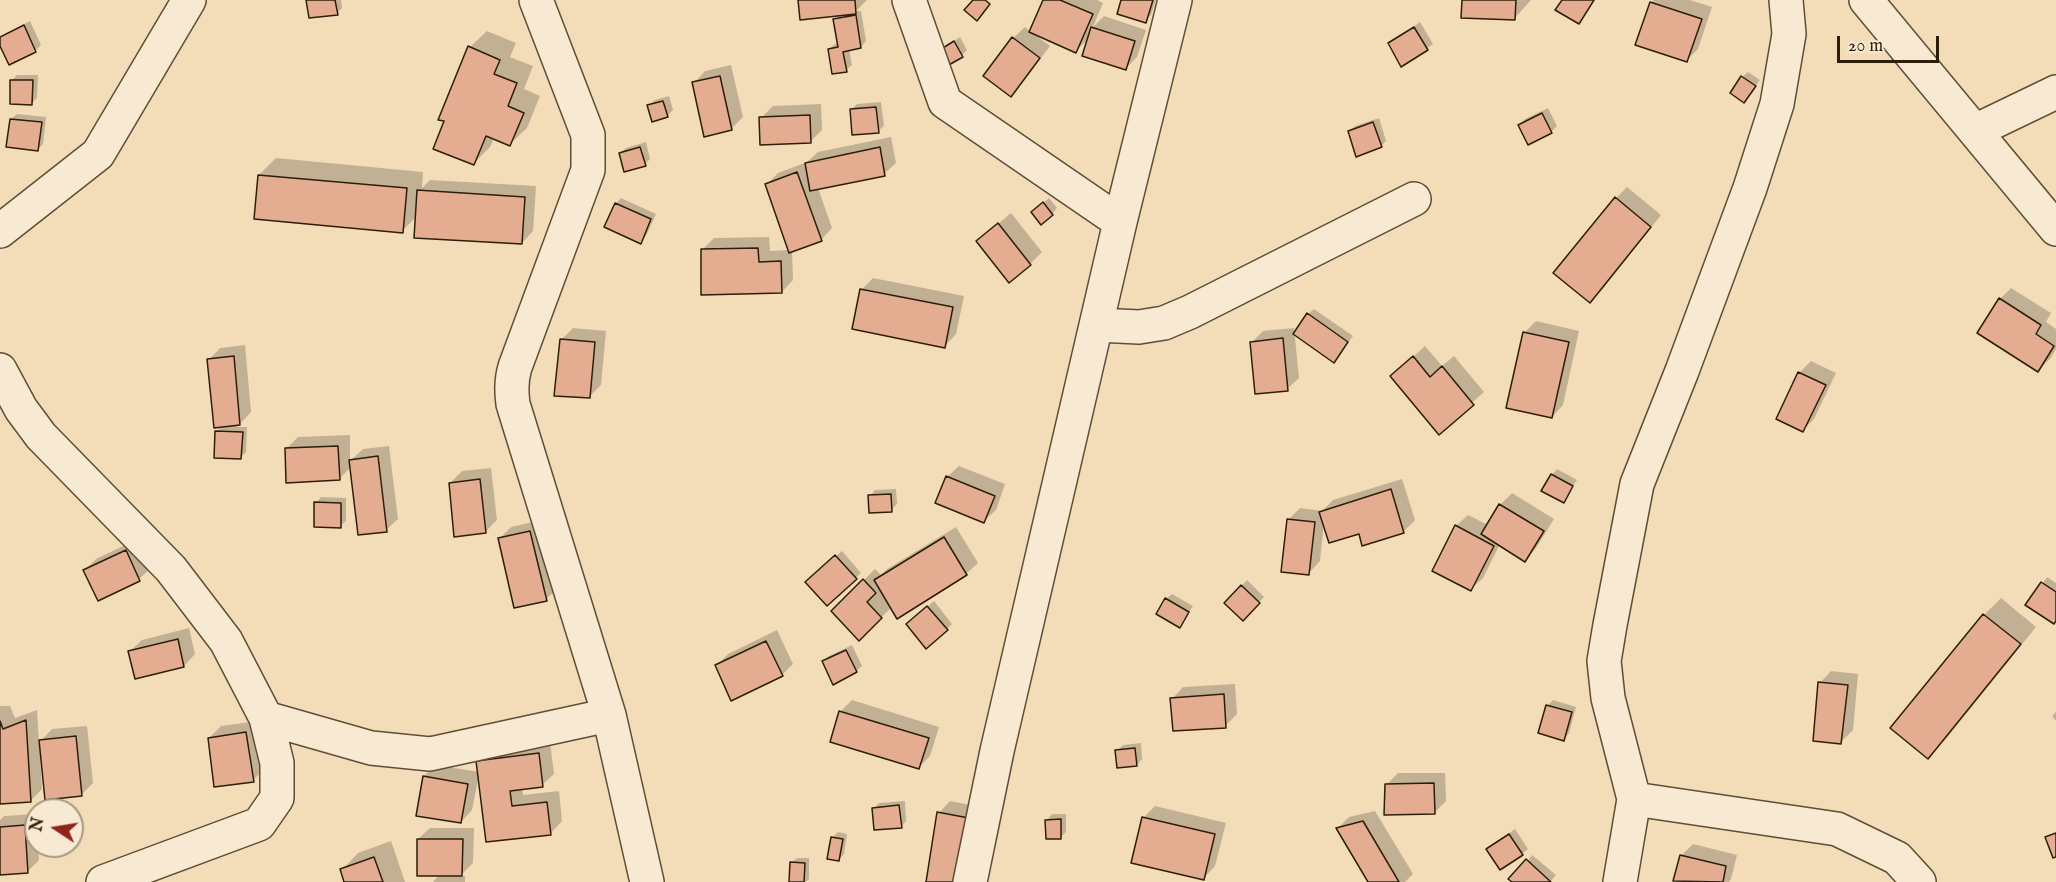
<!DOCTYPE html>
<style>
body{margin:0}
#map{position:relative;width:2056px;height:882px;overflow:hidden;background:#f3ddb9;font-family:"IM FELL English",serif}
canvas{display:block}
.north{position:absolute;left:24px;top:798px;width:60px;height:60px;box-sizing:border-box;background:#f7e9d2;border:2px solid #a69882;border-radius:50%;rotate:282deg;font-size:16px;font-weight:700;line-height:24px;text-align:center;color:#2d1e09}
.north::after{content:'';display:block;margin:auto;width:21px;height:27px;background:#8f2418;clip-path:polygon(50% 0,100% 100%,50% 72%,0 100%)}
.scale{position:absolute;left:1837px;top:36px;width:102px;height:27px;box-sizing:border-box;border:3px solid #2d1e09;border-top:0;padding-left:8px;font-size:18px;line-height:21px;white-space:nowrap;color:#2d1e09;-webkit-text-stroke:4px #f7e9d2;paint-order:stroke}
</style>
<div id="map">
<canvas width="2056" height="882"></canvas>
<div class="north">N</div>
<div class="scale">20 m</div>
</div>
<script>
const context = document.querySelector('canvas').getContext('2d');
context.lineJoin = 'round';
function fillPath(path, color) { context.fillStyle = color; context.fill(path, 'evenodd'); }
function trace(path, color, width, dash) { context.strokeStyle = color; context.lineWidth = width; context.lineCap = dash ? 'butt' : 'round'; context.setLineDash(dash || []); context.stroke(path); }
const shadow = new Path2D(`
 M308,0H341L342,8L337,13Z
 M800,0H867L856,11H861L866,41L861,47L849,49L852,65L846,70L829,49L835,44L839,43L835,20L841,14Z
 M1045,0H1097L1103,3L1093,27L1104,16L1146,30L1137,57L1126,68L1089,38L1076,51L1034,34L1050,46L1022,83L1011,95L1013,38L1025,27L1031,32Z
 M1123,0H1156L1151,15L1145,21Z
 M1464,0H1531L1514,19Z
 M1654,0H1690L1712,7L1698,49L1687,60L1651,3Z
 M30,21L41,45L35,51L10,63L0,43V37Z
 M1420,22L1433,44L1402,65L1390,44Z
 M487,31L516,43L510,57L533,66L524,89L540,96L527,128L510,144L494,138L490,147L473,164L470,47Z
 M960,37L967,50L962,55L940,51Z
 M731,65L743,117L731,129L694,83L705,71Z
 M1748,72L1760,80L1744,101L1742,77Z
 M17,75H38L37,98L31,104L12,80Z
 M669,96L673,110L667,116L649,105L655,100Z
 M881,102L884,126L878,131L851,110L857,104Z
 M821,104L822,130L811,141L761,118L773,106Z
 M1548,108L1557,126L1551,132L1520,125L1525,119Z
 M17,114L46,117L43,144L37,150L11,119Z
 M1379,118L1386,141L1381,146L1349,132L1355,126Z
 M891,137L896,163L884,174L818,188L832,228L821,240L792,250L793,280L782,292L702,250L714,238L769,237L770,251L790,250L767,184L778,173L807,162L818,152Z
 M646,142L650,159L645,164L620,153L626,148Z
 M276,158L423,172L422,188L430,180L536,186L533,231L522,243L417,216L402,231L259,175Z
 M1627,187L1661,215L1602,290L1590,301L1616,198Z
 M621,198L656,214L646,236L640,242L616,204Z
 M1049,198L1057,208L1052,214L1038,207Z
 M1011,213L1042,252L1030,264L978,241Z
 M873,278L964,296L956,334L945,346L861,290Z
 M2011,288L2051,313L2046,322L2056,329V349L2050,359L2038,370L2000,299Z
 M1314,309L1353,336L1339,355L1308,314Z
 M1536,321L1579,331L1563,405L1552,417L1524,333Z
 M573,328L606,331L601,385L589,397L561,340Z
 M1294,328L1299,378L1287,389L1252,342L1263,331Z
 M245,345L251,412L237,427H247L246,452L241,457L216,432L222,426L209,360L220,348Z
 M1425,346L1442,366L1454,356L1484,392L1439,432L1392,376Z
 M1811,361L1836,373L1814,419L1803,430L1799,373Z
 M350,435V461L363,449L389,446L398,519L386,530L352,466L339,479L286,449L298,437Z
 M959,466L1005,484L996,510L984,521L947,477Z
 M491,468L497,520L485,532L450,483L462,471Z
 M1557,469L1577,480L1563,501L1552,475Z
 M1402,479L1415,520L1403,532H1360L1324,523L1320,561L1309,573L1288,520L1300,508L1322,511L1333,500Z
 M896,489L897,504L891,510L870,496L875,490Z
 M1512,493L1554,519L1536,548L1525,560L1500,544L1483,578L1471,589L1456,526L1468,515L1488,525L1500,505Z
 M321,497L346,498V521L340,526L316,503Z
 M541,520L558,588L546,599L499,539L511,527Z
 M956,527L978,563L966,574L892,607L859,639L833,611L875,569L881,575L887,569Z
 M138,539L151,568L139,579L98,599L85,570L96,559Z
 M842,551L861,573L827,604L813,577Z
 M2047,577L2056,583V620L2028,604Z
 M1247,580L1264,597L1243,619L1226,602Z
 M1172,594L1193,606L1180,626L1166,599Z
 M2001,598L2036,627L1945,740L1928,757L1893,728L1984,615Z
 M934,601L952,624L947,629L913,619Z
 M189,628L195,654L184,666L130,651L142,640Z
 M777,630L793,664L782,675L716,666L728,654Z
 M852,645L862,666L856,671L824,662L829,656Z
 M1831,671L1858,674L1853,730L1841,742L1820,683Z
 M1235,684L1237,714L1225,726L1172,699L1183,687Z
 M852,700L939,727L930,756L919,767L840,712Z
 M1553,700L1576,707L1569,733L1564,739L1547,706Z
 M0,706H10L15,718L37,710L39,743L52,729L87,726L93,783L81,795L42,756H40L42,789L30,801L0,803Z
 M2056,712V721L2052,716Z
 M258,721L265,769L253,780L209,738L221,726Z
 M550,742L554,774L542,785L522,788L523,795L559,791L562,821L551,833L487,841L479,775L472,810L461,822L424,776L436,765L479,772L478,761L489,750Z
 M1141,743L1142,759L1137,765L1117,751L1123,745Z
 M1398,773H1445L1446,801L1434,813L1386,785Z
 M905,801L906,821L901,827L874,808L879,803Z
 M950,801L980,807L927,882L939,813Z
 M1155,806L1226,823L1215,866L1204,878L1143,818Z
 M1375,811L1413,874L1405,882H1370L1338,828L1349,817Z
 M36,814V846H38L39,860L27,872L0,873V820L4,816Z
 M1052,814H1066V832L1061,837L1047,820Z
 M430,828H474L473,863L460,876H465V882H433L440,874L418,839Z
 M1515,829L1528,849L1522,854L1494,844Z
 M838,832L847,834L844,854L839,859L832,838Z
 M391,841L405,882H346L342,870L358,853Z
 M1693,844L1737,855L1731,879L1729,882L1675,880L1681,856Z
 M1532,855L1556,875L1550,882H1514Z
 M797,858H809V879L806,882H791V863Z`);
const building = new Path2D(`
 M306,0H335L338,15L309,18Z
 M798,0H855L856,14L800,20Z
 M973,0H985L990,4L977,21L964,10Z
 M1043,0H1060L1093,14L1076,53L1029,32Z
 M1121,0H1153L1146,23L1117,14Z
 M1462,0H1516L1515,20L1461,18Z
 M1562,0H1594L1579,24L1555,10Z
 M1650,2L1702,19L1687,62L1635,45Z
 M856,15L861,48L843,52L847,72L832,74L828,49L838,47L833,19Z
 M24,25L36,52L9,65L0,46V37Z
 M1091,27L1135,41L1126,70L1082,56Z
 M1414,27L1428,50L1401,67L1388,43Z
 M1012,37L1040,58L1011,97L983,76Z
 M954,41L963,57L947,66L938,51Z
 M468,46L500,60L494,74L517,83L508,106L524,113L510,146L486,136L474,165L433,149L444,121L438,120Z
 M720,76L732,130L704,137L692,82Z
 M1741,76L1756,86L1744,103L1730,93Z
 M10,80H33L32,105L10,104Z
 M663,101L668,117L652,122L647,105Z
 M876,107L879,133L852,135L850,109Z
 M1542,113L1552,133L1528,145L1518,125Z
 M810,115L811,143L760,145L759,117Z
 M10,119L42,122L38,151L6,147Z
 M1373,122L1382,147L1356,157L1348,131Z
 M640,147L646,166L624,172L619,153Z
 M880,147L885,176L810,191L805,163Z
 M797,172L822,241L789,253L765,184Z
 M258,175L407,188L403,233L254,219Z
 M417,190L525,197L522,244L414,238Z
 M1615,197L1651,227L1590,303L1553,273Z
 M1043,202L1053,215L1041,225L1031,212Z
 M615,203L651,219L641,244L604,227Z
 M998,223L1031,265L1009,283L976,241Z
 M758,248L759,262L781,261L782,293L701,295V249Z
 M860,289L953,307L945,348L852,329Z
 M1999,298L2041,325L2036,334L2054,346L2038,372L1977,333Z
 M1307,313L1348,342L1334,363L1293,334Z
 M1523,332L1569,342L1552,418L1506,408Z
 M1283,338L1288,391L1255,394L1250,342Z
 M560,339L595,342L590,398L554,396Z
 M234,356L240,425L214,428L207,359Z
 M1413,356L1430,377L1442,366L1474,405L1439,435L1390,376Z
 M1798,372L1826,385L1803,432L1776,419Z
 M215,431L243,432L241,459L214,458Z
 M338,446L340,480L286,483L285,448Z
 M378,456L387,532L358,535L349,460Z
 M1551,474L1573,486L1564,503L1541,491Z
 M946,476L995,496L984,523L935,503Z
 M480,479L486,533L454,537L449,483Z
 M1391,489L1404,533L1362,546L1359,534L1329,543L1319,512Z
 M891,494L892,512L869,513L868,495Z
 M314,502L341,503V528L314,527Z
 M1499,504L1544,531L1525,562L1481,534Z
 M1287,519L1315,522L1309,575L1281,572Z
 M1455,525L1494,546L1471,591L1432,571Z
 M530,531L547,601L514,608L498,538Z
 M944,537L967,575L897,619L874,580Z
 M126,550L140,581L98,601L83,570Z
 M835,555L857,579L827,606L805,582Z
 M863,579L876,593L867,602L882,618L859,641L831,611Z
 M2041,582L2056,592V621L2054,624L2025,605Z
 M1241,585L1260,603L1243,621L1224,603Z
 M1165,598L1189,612L1180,628L1156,614Z
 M927,606L948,630L926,649L906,624Z
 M1983,614L2021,644L1928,759L1890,728Z
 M178,639L184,667L135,679L128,651Z
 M766,641L783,676L731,701L715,665Z
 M846,650L857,672L833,685L822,661Z
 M1818,682L1848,685L1841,744L1813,741Z
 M1224,694L1226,728L1173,731L1170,698Z
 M1546,705L1572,712L1564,741L1538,733Z
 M839,711L929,738L919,769L830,742Z
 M26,720L31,802L0,804V721L3,729Z
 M246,732L254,782L214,787L208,738Z
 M76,736L82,796L45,800L39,740Z
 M1135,748L1137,766L1117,768L1115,750Z
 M539,753L543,787L510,791L512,806L547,802L551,835L486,842L476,761Z
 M423,776L468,784L461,823L416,816Z
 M1434,783L1435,814L1384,815L1385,784Z
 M899,805L902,828L874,830L872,808Z
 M937,812L969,818L958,882H926Z
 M1142,817L1215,834L1204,880L1131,863Z
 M1061,819V839H1046L1045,820Z
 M1363,821L1399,882H1368L1336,828Z
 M25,825L28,873L0,875V827Z
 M2056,833V857L2053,858L2045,837Z
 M1509,834L1523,855L1500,870L1486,849Z
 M831,837L843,839L839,861L827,859Z
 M417,839H463L462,876H417Z
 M1680,855L1726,866L1723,882L1673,881Z
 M374,857L383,882H344L340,869Z
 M1526,859L1551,882H1512L1508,879Z
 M790,862L805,863L804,882H789Z`);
const street = new Path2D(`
 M536,0L588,135V170L515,367C511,380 511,390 513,404L609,715L647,882
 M909,0L945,102L1120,222
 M1866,0L2056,229
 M1975,131L2056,92
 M0,231L98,154L189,0
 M1097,325L1139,327L1164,323L1190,312L1414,199
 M0,370L21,409L41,436L171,569L226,641L266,718L277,763V798L259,824L103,882
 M266,718L371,748L430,754L609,715
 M1634,799L1837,829L1897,858L1919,882
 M970,882L997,751L1120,222L1175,0
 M1620,882L1634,799L1608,698L1604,661L1610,625L1637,484L1682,371L1750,188L1777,104L1789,34L1786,0`);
fillPath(shadow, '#0003');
fillPath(building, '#e4ad91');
trace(building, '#2d1e09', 1.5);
trace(street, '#5e4e35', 36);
trace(street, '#f7e9d2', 33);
</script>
